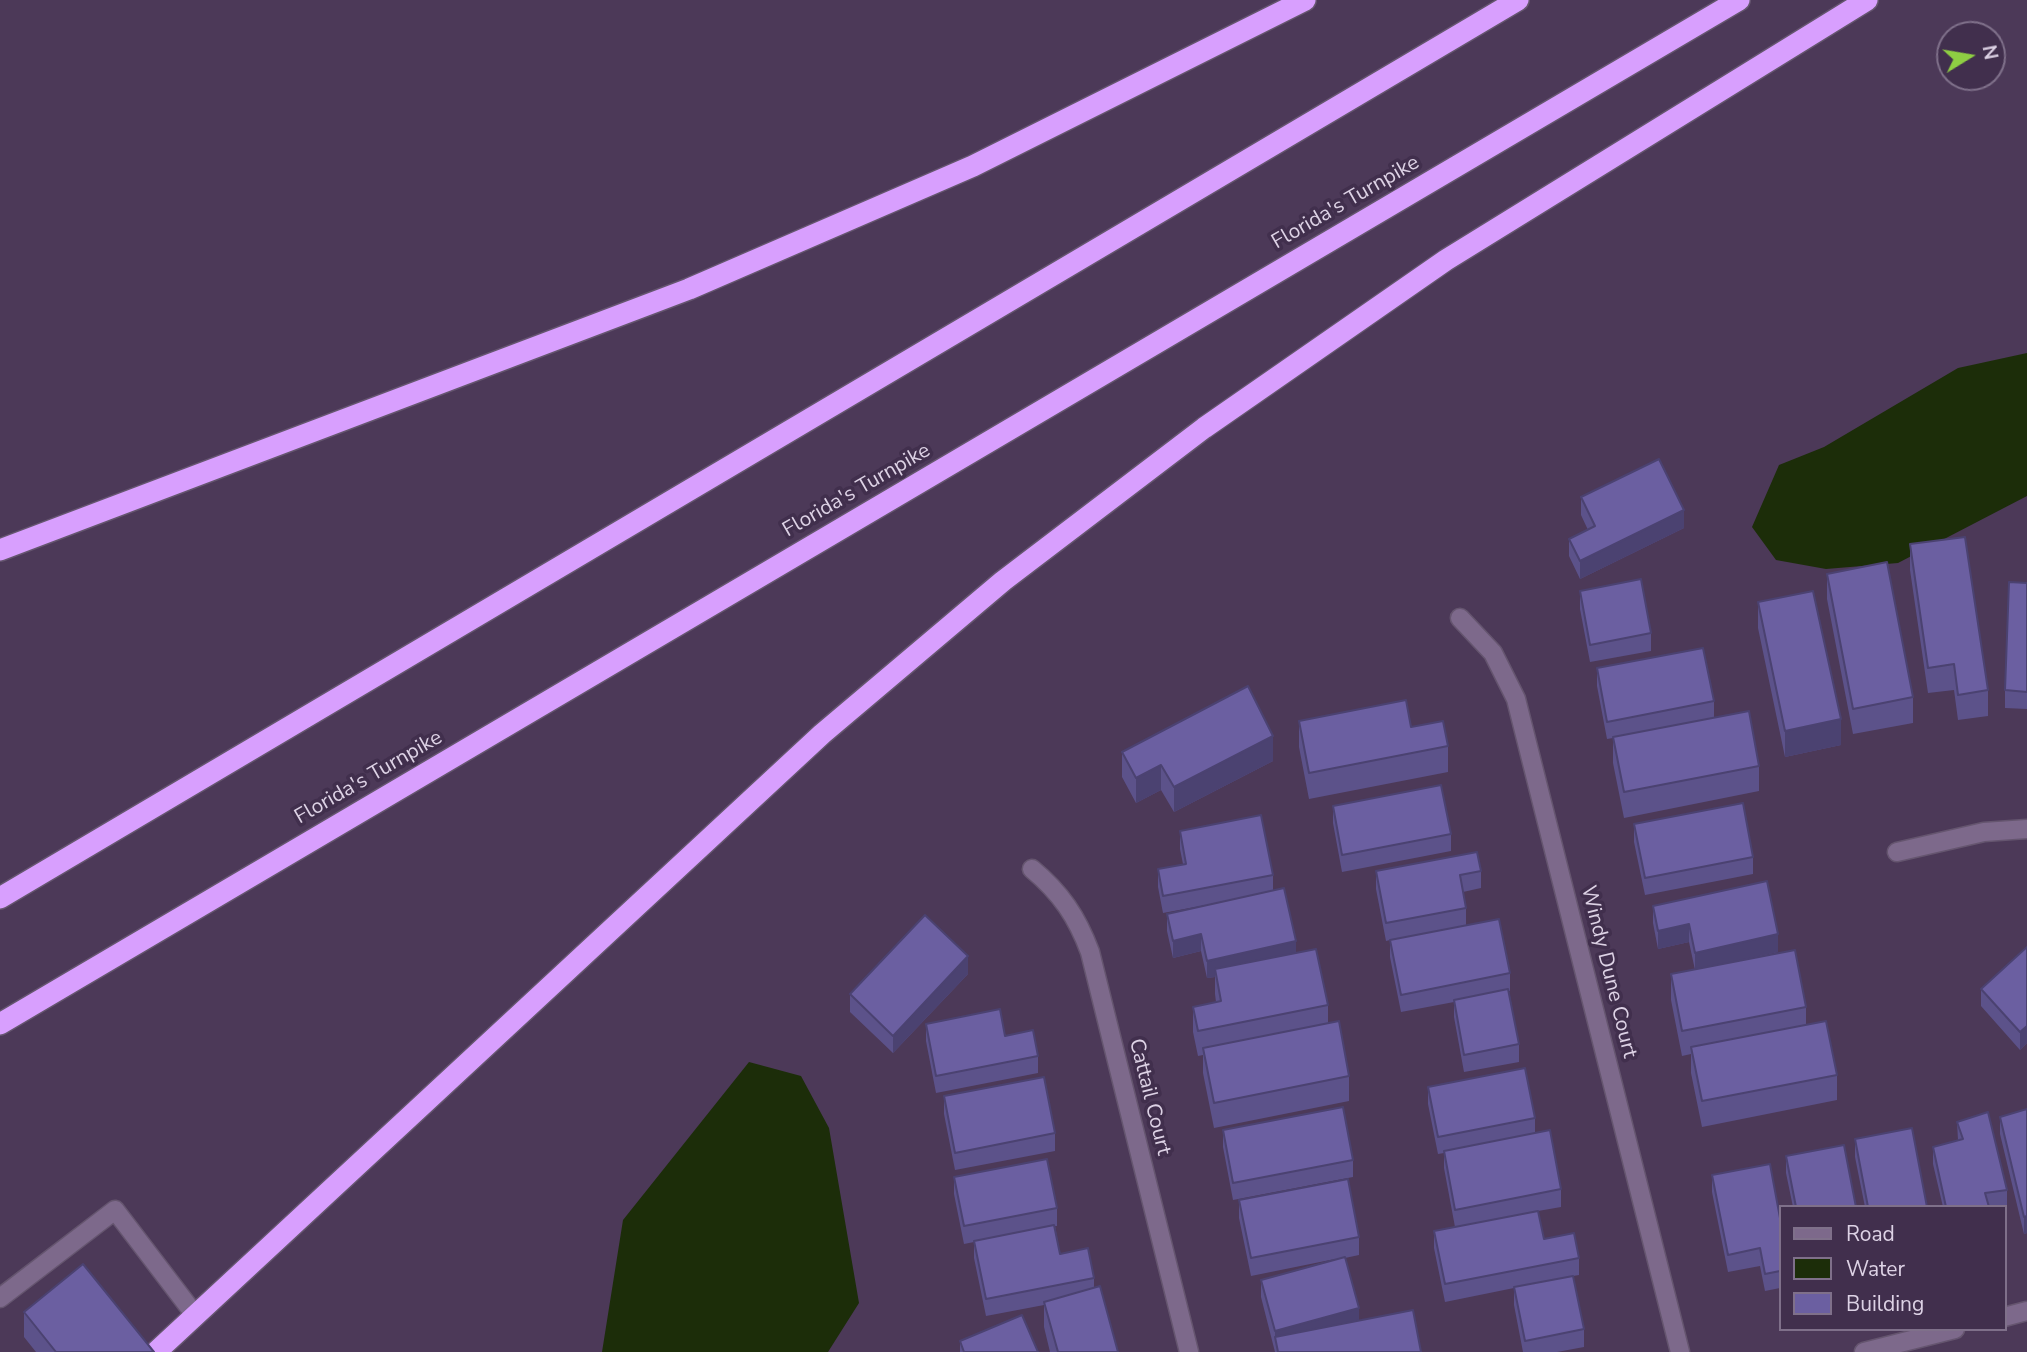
<!DOCTYPE html>
<style>
body{margin:0}
#map{position:relative;width:2027px;height:1352px;overflow:hidden;background:#4c3958;font-family:"Nunito Sans",sans-serif}
canvas{display:block}
.legend{position:absolute;left:1779px;top:1205px;width:228px;height:126px;box-sizing:border-box;background:#412f4d;border:2px solid #7f708a;margin:0;padding:9px 12px;list-style:none;font-size:21px;color:#ddd2e5}
.legend li{display:flex;align-items:center;gap:14px;height:35px}
.legend b{width:35px;border:2px solid #7f708a}
.north{position:absolute;left:1936px;top:21px;width:70px;height:70px;box-sizing:border-box;background:#412f4d;border:2px solid #7f708a;border-radius:50%;rotate:79deg;font-size:19px;font-weight:700;line-height:28px;text-align:center;color:#ddd2e5}
.north::after{content:'';display:block;margin:auto;width:24px;height:32px;background:#8ece43;clip-path:polygon(50% 0,100% 100%,50% 72%,0 100%)}
</style>
<div id="map">
<canvas width="2027" height="1352"></canvas>
<ul class="legend">
<li><b style="height:9px;background:#7d698b"></b>Road</li>
<li><b style="height:19px;background:#1c2d09"></b>Water</li>
<li><b style="height:19px;background:#6b5fa1"></b>Building</li>
</ul>
<div class="north">N</div>
</div>
<script>
const context = document.querySelector('canvas').getContext('2d');
context.lineJoin = 'round';
function fillPath(path, color) { context.fillStyle = color; context.fill(path, 'evenodd'); }
function trace(path, color, width, dash) { context.strokeStyle = color; context.lineWidth = width; context.lineCap = dash ? 'butt' : 'round'; context.setLineDash(dash || []); context.stroke(path); }
function drawText(font, color, halo, rows, align = 'center') {
  context.font = font + ' "Nunito Sans",sans-serif'; context.lineWidth = 7; context.setLineDash([]); context.textBaseline = 'middle'; context.strokeStyle = halo; context.fillStyle = color; for (const [text, x, y, turn = 0] of rows) {
    context.save(); context.translate(x, y); context.rotate((+turn || 0) * Math.PI / 180); context.textAlign = isNaN(turn) ? turn : align; if (halo) context.strokeText(text, 0, 0); context.fillText(text, 0, 0); context.restore();
  }
}
const water = new Path2D(`
 M2027,353V496L1898,563L1826,569L1776,560L1752,527L1779,465L1824,447L1958,368Z
 M749,1062L801,1076L829,1128L859,1303L828,1352H602L623,1220Z`);
const service = new Path2D(`
 M0,1298L115,1210L195,1315`);
const minor = new Path2D(`
 M1460,618L1493,653L1516,699L1680,1352
 M1897,852L1984,832L2027,829
 M1032,869C1061,893 1077,917 1090,952L1189,1352
 M2004,1317L2027,1311
 M1864,1352L1955,1329`);
const motorway = new Path2D(`
 M0,550L689,289L973,166L1305,0
 M0,898L1518,0
 M0,1024L1739,0
 M156,1352L822,734L1003,581L1204,428L1446,260L1867,0`);
const wall = new Path2D(`
 M1581,497L1684,528L1580,579L1569,556V539L1588,530L1581,515Z
 M1910,544L1988,690V716L1958,720L1954,690L1928,693L1910,570Z
 M1827,574L1913,697V723L1853,734L1827,599Z
 M2027,583V709L2005,708V690Z
 M1580,591L1651,633V651L1590,662L1580,609Z
 M1758,602L1841,745L1785,757L1758,628Z
 M1597,668L1714,701V718L1759,766V791L1624,818L1613,763V738L1607,739L1597,686Z
 M1299,721L1411,727L1448,746V772L1309,799L1299,747Z
 M1122,752L1273,761L1174,812L1161,790L1136,803L1122,777Z
 M1333,806L1451,834V851L1342,872L1333,823Z
 M1634,824L1753,857V874L1645,895L1634,842Z
 M1180,831L1273,875V890L1296,953L1328,1005V1023L1349,1076V1101L1214,1128L1203,1073V1055L1198,1056L1193,1032V1007L1216,1002L1215,994V977L1207,978L1201,951L1173,958L1167,931V914L1206,905L1163,913L1158,887V869L1183,864L1180,849Z
 M1376,871H1481V888L1463,892L1466,908V925L1510,973V991H1509L1519,1044V1062L1464,1072L1454,1017V1002L1401,1012L1390,957V940L1386,941L1376,889Z
 M1653,906L1778,952L1720,965L1806,1007V1025L1837,1075V1100L1702,1127L1691,1073V1054L1682,1056L1671,1000V974L1695,970L1689,942L1658,949L1653,923Z
 M2027,947V1043L2020,1050L1981,1006V989Z
 M968,974L893,1053L850,1012V994Z
 M926,1024L1005,1036L1038,1056V1073L936,1093L926,1041Z
 M1428,1087L1535,1118V1133L1561,1189V1207L1538,1211L1544,1239L1579,1258V1275L1573,1276L1584,1329V1347L1557,1352H1523L1514,1305V1288L1445,1302L1434,1248V1231L1455,1227L1444,1168V1153L1438,1154L1428,1104Z
 M944,1096L1055,1133V1151L955,1170L944,1114Z
 M2027,1109V1233L2024,1234L2000,1134V1117Z
 M1957,1122L2007,1190V1207H1943L1933,1164V1147L1958,1140Z
 M1223,1130L1353,1160V1177L1233,1200L1223,1147Z
 M1855,1139L1927,1207H1865L1855,1157Z
 M1786,1156L1856,1207H1793L1786,1173Z
 M1712,1175L1780,1218V1288L1765,1291L1760,1266L1728,1272L1712,1192Z
 M954,1177L1057,1208V1226H1055L1060,1254L1094,1278V1288L1118,1352H1050L1044,1327V1305L986,1316L974,1258V1242L964,1244L954,1194Z
 M1239,1200L1359,1237V1255L1345,1258L1359,1320L1421,1352H1275L1261,1297V1280L1335,1259L1251,1276L1239,1218Z
 M24,1312L154,1352H36L24,1337Z
 M960,1341L1038,1352H960Z`);
const shadedWall = new Path2D(`
 M1684,510V528L1580,579V561Z
 M1841,719V745L1785,757V731Z
 M1273,736V761L1174,812V787Z
 M1161,765V790L1136,803V778Z
 M1689,924V942L1658,949V931Z
 M1201,934V951L1173,958V941Z
 M1778,934V952L1695,970V953Z
 M1296,941V959L1215,969V977L1207,978V961Z
 M968,956V974L893,1053V1036Z
 M2027,1026V1043L2020,1050V1032Z
 M2027,1216V1233L2024,1234V1217Z
 M1359,1308V1325L1275,1337V1349V1331Z`);
const building = new Path2D(`
 M1659,459L1684,510L1580,561L1569,539L1595,526L1581,497Z
 M1965,537L1988,690L1958,695L1954,664L1928,668L1910,544Z
 M1887,562L1913,697L1853,709L1827,574Z
 M1641,579L1651,633L1590,645L1580,591Z
 M2009,582L2027,583V692L2005,690Z
 M1813,591L1841,719L1785,731L1758,602Z
 M1703,648L1714,701L1607,722L1597,668Z
 M1248,686L1273,736L1174,787L1161,765L1136,778L1122,752Z
 M1406,700L1411,727L1443,721L1448,746L1309,773L1299,721Z
 M1749,711L1759,766L1624,792L1613,737Z
 M1441,785L1451,834L1342,855L1333,806Z
 M1743,803L1753,857L1645,878L1634,824Z
 M1261,815L1273,875L1163,896L1158,869L1186,864L1180,831Z
 M1477,852L1481,871L1460,875L1466,908L1386,923L1376,871Z
 M1767,881L1778,934L1695,953L1689,924L1658,931L1653,906Z
 M1284,888L1296,941L1207,961L1201,934L1173,941L1167,914Z
 M925,915L968,956L893,1036L850,994Z
 M1499,919L1510,973L1401,995L1390,940Z
 M2027,947V1026L2020,1032L1981,989Z
 M1316,949L1328,1005L1198,1031L1193,1007L1221,1001L1215,969Z
 M1795,950L1806,1007L1682,1031L1671,974Z
 M1508,989L1519,1044L1464,1055L1454,1000Z
 M1000,1009L1005,1036L1033,1030L1038,1056L936,1076L926,1024Z
 M1339,1021L1349,1076L1214,1103L1203,1048Z
 M1826,1021L1837,1075L1702,1101L1691,1047Z
 M1525,1068L1535,1118L1438,1137L1428,1087Z
 M1044,1077L1055,1133L955,1153L944,1096Z
 M1343,1107L1353,1160L1233,1183L1223,1130Z
 M2027,1109V1216L2024,1217L2000,1117Z
 M1988,1112L2007,1190L1985,1193L1989,1207H1946L1933,1147L1963,1139L1957,1122Z
 M1912,1128L1927,1207H1868L1855,1139Z
 M1550,1130L1561,1189L1455,1210L1444,1151Z
 M1844,1145L1856,1207H1796L1786,1156Z
 M1047,1159L1057,1208L964,1226L954,1177Z
 M1770,1164L1780,1218V1271L1765,1274L1760,1248L1728,1255L1712,1175Z
 M1348,1179L1359,1237L1251,1258L1239,1200Z
 M1538,1211L1544,1239L1574,1233L1579,1258L1445,1284L1434,1231Z
 M1054,1225L1060,1254L1088,1248L1094,1278L986,1299L974,1241Z
 M1345,1257L1359,1308L1275,1331L1261,1280Z
 M83,1264L154,1352H56L24,1312Z
 M1573,1276L1584,1329L1525,1341L1514,1287Z
 M1100,1286L1118,1352H1058L1044,1302Z
 M1413,1310L1421,1352H1278L1275,1337Z
 M1022,1315L1038,1352H964L960,1341Z`);
const streetNames = [
 ["Florida's Turnpike",1346,203,-30],
 ["Florida's Turnpike",857,491,-30],
 ["Florida's Turnpike",369,778,-30],
 ["Windy Dune Court",1608,972,76],
 ["Cattail Court",1149,1097,76]
];
fillPath(water, '#1c2d09');
trace(service, '#65556f', 21);
trace(minor, '#65556f', 21);
trace(motorway, '#65556f', 24);
trace(service, '#7d698b', 18);
trace(minor, '#7d698b', 18);
trace(motorway, '#d89ffe', 21);
fillPath(wall, '#5c528a');
fillPath(shadedWall, '#4b4271');
fillPath(building, '#6b5fa1');
trace(building, '#4b4271', 2);
drawText('21px', '#ddd2e5', '#412f4d', streetNames);
</script>
